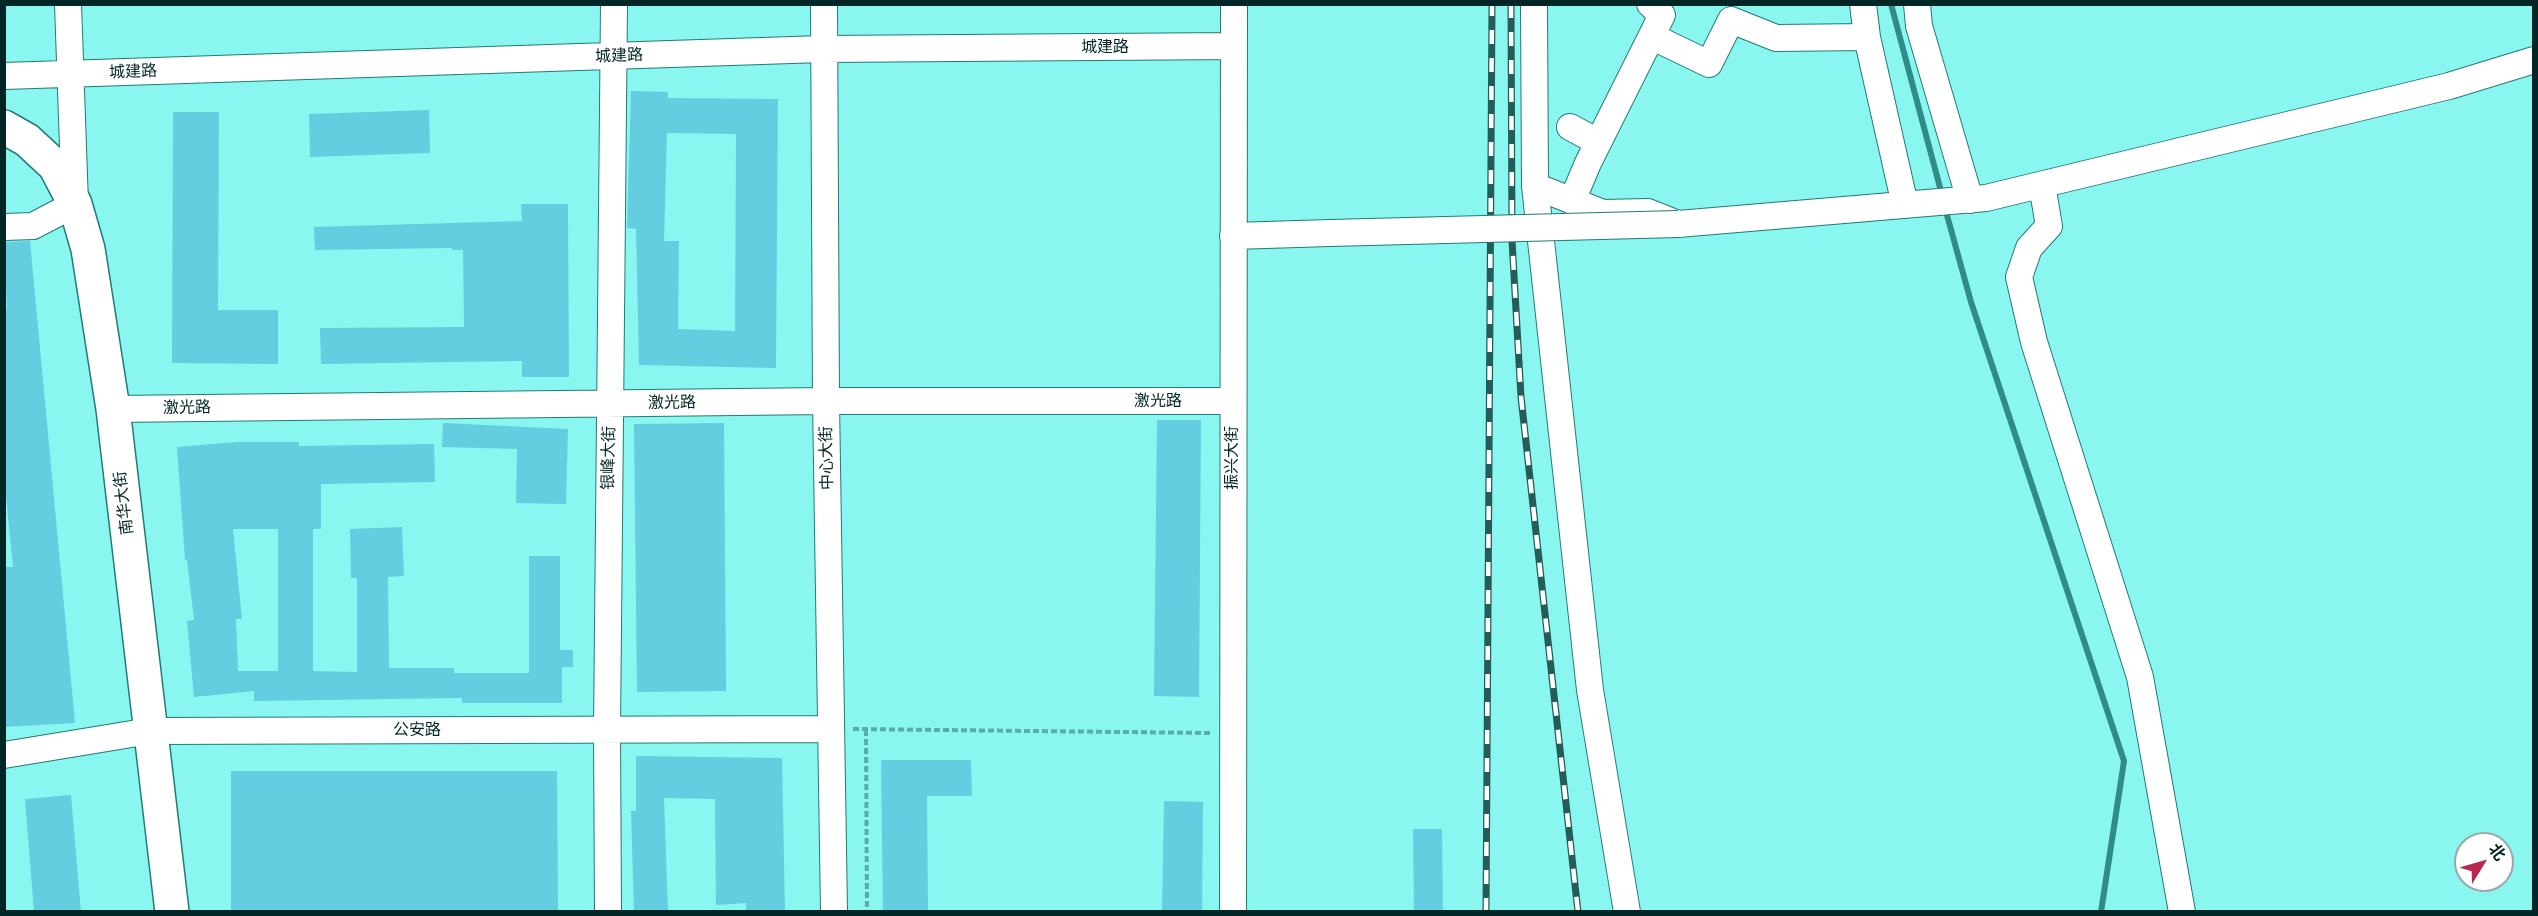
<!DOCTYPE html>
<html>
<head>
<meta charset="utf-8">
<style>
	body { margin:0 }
	#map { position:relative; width:2538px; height:916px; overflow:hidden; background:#8af6f0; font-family:Rubik,"Noto Sans SC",sans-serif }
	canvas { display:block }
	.frame { position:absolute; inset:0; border:6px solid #022625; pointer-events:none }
	.north { position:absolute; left:2454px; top:832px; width:60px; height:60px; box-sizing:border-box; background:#fff; border:2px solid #9aa8a8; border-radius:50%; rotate:53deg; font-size:16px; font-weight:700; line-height:24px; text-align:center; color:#022625 }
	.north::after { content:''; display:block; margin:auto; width:21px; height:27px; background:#b8274f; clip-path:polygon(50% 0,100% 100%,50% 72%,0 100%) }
</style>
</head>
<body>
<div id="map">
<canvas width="2538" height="916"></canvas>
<div class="frame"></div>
<div class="north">北</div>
</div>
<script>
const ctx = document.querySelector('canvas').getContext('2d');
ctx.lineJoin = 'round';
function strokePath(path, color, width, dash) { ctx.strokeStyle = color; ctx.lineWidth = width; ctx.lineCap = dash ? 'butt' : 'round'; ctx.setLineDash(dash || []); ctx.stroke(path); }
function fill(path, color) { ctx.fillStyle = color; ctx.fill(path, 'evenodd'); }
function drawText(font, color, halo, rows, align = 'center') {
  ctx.font = font + ' Rubik,"Noto Sans SC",sans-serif'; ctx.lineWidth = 4.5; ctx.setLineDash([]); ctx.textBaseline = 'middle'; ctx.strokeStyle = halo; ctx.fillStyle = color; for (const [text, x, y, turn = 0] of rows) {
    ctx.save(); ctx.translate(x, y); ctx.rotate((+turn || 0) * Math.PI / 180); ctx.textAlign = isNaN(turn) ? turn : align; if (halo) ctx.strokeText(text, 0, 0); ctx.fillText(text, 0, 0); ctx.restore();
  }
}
const stream = new Path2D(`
	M1891,4l51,191
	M1945,208l26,94 153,459 -23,151`);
const building = new Path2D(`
	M631,91l37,1v6l110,1 -2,269 -137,-3 -3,-136 -9,-1zM667,133l69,1 -1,197 -57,-2 1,-88h-15z
	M429,110l1,43 -120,4 -1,-43z
	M173,112h46l-1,198h60v54l-106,-1z
	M521,204h47l1,173h-47v-16l-201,3 -1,-36 144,-1 -1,-77h-11v-2l-137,2 -1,-23 208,-6z
	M30,241l45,482 -71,4v-160h9l-9,-91v-167l3,-1 -3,-66z
	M1157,420h44l-2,277 -45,-1z
	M443,423l125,6 -2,75 -50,-1 1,-54 -75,-2z
	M724,423l2,268 -89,1 -3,-268z
	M238,442h61v4l135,-2 1,38 -114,2v45h-8v142l44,1v-94h-6l-1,-49 52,-2 2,49 -16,1 1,91h65v5h75v-117h31v94h13v17h-11v36h-100v-5l-208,3v-10l-60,6 -7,-76 7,-1 -7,-60h-2l-8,-113zM233,529h45v142h-40l-2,-52h6z
	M636,756l146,2 3,154h-39v-9l-30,2 -1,-106 -51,-1 4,114h-34l-3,-101h5z
	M881,760h90l1,36h-45l1,116h-45z
	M231,771h326l1,141h-327z
	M71,795l10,117h-47l-9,-113z
	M1164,801l39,1 -1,110h-40z
	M1413,829h29l1,83h-29z`);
const path = new Path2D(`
	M853,729l358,4
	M866,730l1,182`);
const minor = new Path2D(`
	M824,4l2,397 8,511
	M1534,4l1,182 68,27 45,-1 30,12 308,-26 463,-112 85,-26
	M1863,4l4,33
	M1917,4l2,22 51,174
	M1653,37l56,27 22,-44 45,18 91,-1 38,168
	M4,76l818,-27 412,-3
	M1570,127l28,15
	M2042,185l7,41 -20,22 -10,29 15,65 106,335 42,235
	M1535,186l55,504 37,222
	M1572,201l16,-38 74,-148 -12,-11
	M4,227l29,-1 42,-22 -7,-200
	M1233,236l97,-3
	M113,409l713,-8h406
	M4,755l146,-24 681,-2
	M608,912l-1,-182 7,-726
	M1233,912l1,-908`);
const major = new Path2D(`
	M4,127l23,13 28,26 20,38 13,45 25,160 59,503`);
const rail = new Path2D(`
	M1511,4l1,236 9,157 57,515
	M1486,912l6,-908`);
const minorBridge = new Path2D(`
	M1330,233l348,-9`);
const streetNames = [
	["城建路",1105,47],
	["城建路",619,56,-2],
	["城建路",133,72,-2],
	["激光路",1158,401],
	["激光路",672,403,-1],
	["激光路",187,408,-1],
	["银峰大街",609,458,-89],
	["中心大街",827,458,-91],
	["振兴大街",1232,458,-90],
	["南华大街",124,503,-97],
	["公安路",417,730]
];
strokePath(stream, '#318b87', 6);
fill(building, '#64cde0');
strokePath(minor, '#227a76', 28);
strokePath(major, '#227a76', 36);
strokePath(path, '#5aaca8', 4, [6, 3]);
strokePath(minor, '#fff', 26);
strokePath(major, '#fff', 33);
strokePath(rail, '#255c5a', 7);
strokePath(rail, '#fff', 4.5, [14]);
strokePath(minorBridge, '#227a76', 28, []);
strokePath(minorBridge, '#fff', 26);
drawText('16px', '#022625', '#fff', streetNames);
</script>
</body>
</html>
